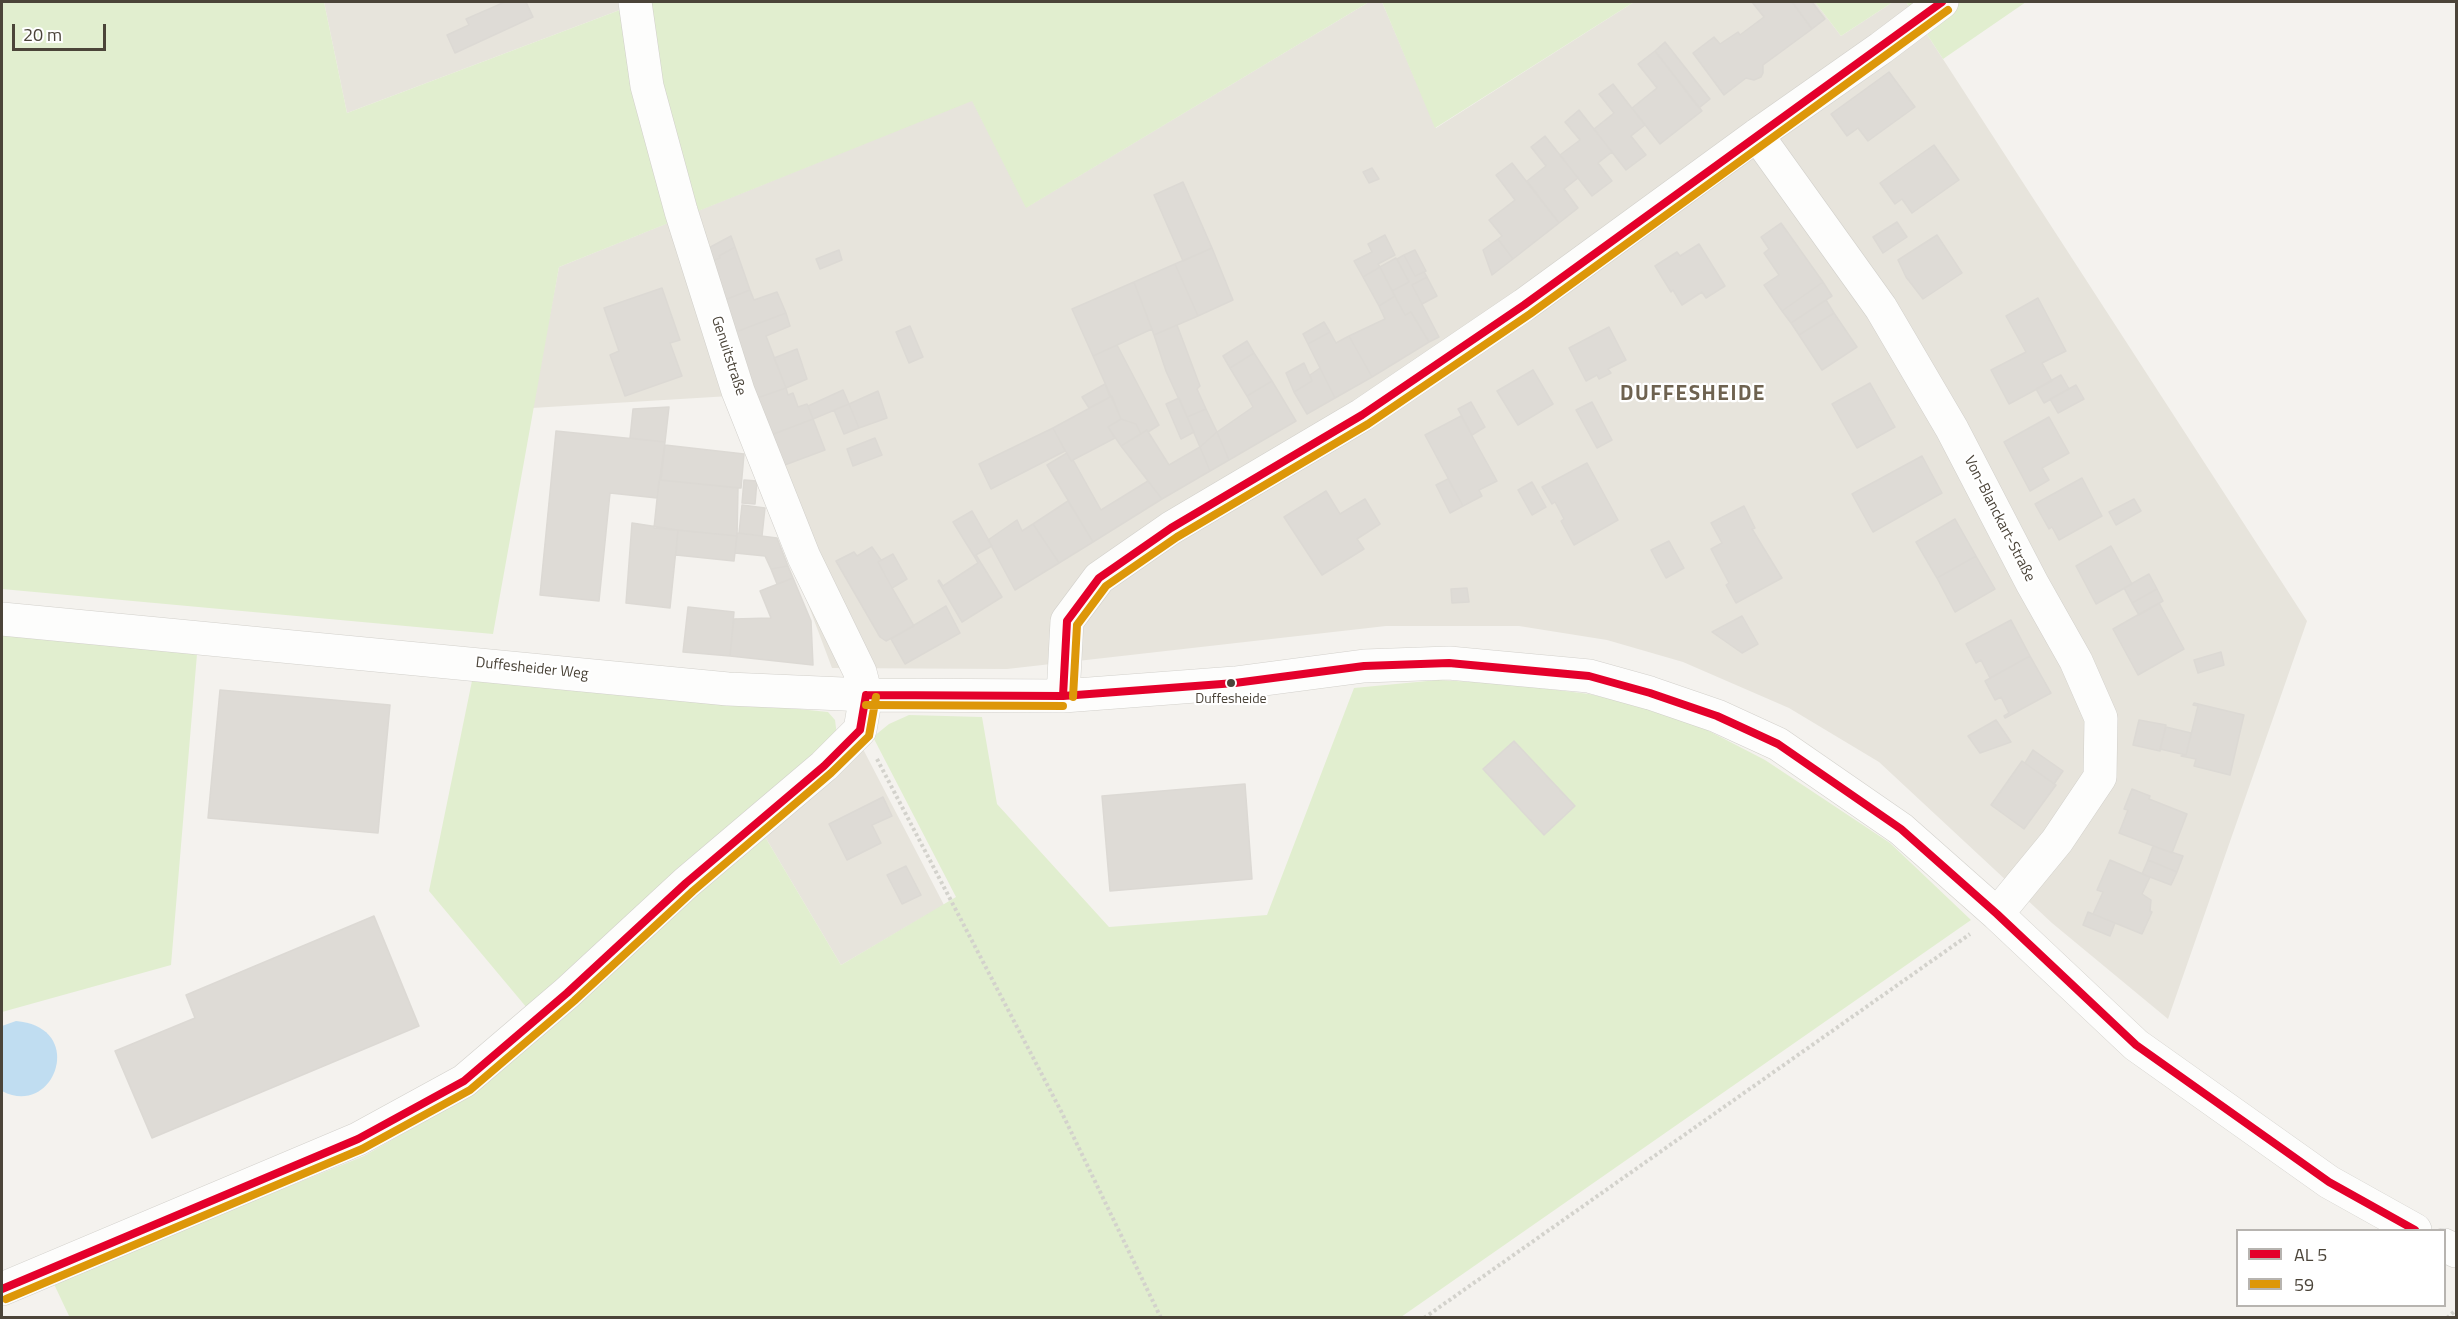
<!DOCTYPE html>
<html>
<head>
<meta charset="utf-8">
<style>
	body { margin:0 }
	#map { position:relative; width:2458px; height:1319px; overflow:hidden; background:#f4f2ee; font-family:"Titillium Web",sans-serif }
	canvas { display:block }
	.frame { position:absolute; inset:0; border:3px solid #4b4439; pointer-events:none }
	.legend { position:absolute; left:2236px; top:1229px; width:210px; height:78px; box-sizing:border-box; background:#fff; border:2px solid #b7b4b0; margin:0; padding:8px 10px; list-style:none; font-size:18px; color:#4b4439 }
	.legend li { display:flex; align-items:center; gap:12px; height:30px }
	.legend b { width:30px; border:2px solid #b7b4b0 }
	.scale { position:absolute; left:12px; top:24px; width:94px; height:27px; box-sizing:border-box; border:3px solid #4b4439; border-top:0; padding-left:8px; font-size:18px; line-height:21px; white-space:nowrap; color:#4b4439; -webkit-text-stroke:4px #fff; paint-order:stroke }
</style>
</head>
<body>
<div id="map">
<canvas width="2458" height="1319"></canvas>
<div class="frame"></div>
<ul class="legend">
<li><b style="height:8px;background:#e4002b"></b>AL 5</li>
<li><b style="height:8px;background:#dd9709"></b>59</li>
</ul>
<div class="scale">20 m</div>
</div>
<script>
const ctx = document.querySelector('canvas').getContext('2d');
ctx.lineJoin = 'round';
function fill(path, color) { ctx.fillStyle = color; ctx.fill(path, 'evenodd'); }
function strokePath(path, color, width, dash) { ctx.strokeStyle = color; ctx.lineWidth = width; ctx.lineCap = dash ? 'butt' : 'round'; ctx.setLineDash(dash || []); ctx.stroke(path); }
function drawText(font, color, halo, rows, align = 'center') {
  ctx.font = font + ' "Titillium Web",sans-serif'; ctx.lineWidth = 4.5; ctx.setLineDash([]); ctx.textBaseline = 'middle'; ctx.strokeStyle = halo; ctx.fillStyle = color; for (const [text, x, y, turn = 0] of rows) {
    ctx.save(); ctx.translate(x, y); ctx.rotate((+turn || 0) * Math.PI / 180); ctx.textAlign = isNaN(turn) ? turn : align; if (halo) ctx.strokeText(text, 0, 0); ctx.fillText(text, 0, 0); ctx.restore();
  }
}
const residential = new Path2D(`
	M324,2h317l-294,111z
	M1369,2h13l54,126 198,-126h181l26,34 52,-34h13l401,619 -139,398 -116,-96 -173,-161 -90,-54 -106,-46 -76,-22 -88,-14h-133l-379,43 -175,-1 -102,-272 -198,12 27,-141 413,-167 55,107z
	M863,749l81,156 -103,60 -77,-130z`);
const green = new Path2D(`
	M2,2h322l23,111 294,-111h728l-343,206 -54,-107 -413,166 -66,367 -491,-45z
	M1382,2h252l-199,126z
	M1815,2h78l-52,34z
	M1906,2h120l-83,57z
	M2,634l195,20 -26,311 -169,47z
	M473,676l355,36 7,8 2,15 -310,273 -98,-117z
	M1438,680l70,4 81,10 58,13 60,23 58,30 125,83 81,77 -570,397 -1331,1 -17,-36 311,-126 108,-62 292,-259 77,130 115,-68 -83,-160 16,-13 20,-9 73,2 15,87 112,123 158,-12 87,-227z`);
const water = new Path2D(`
	M16,1021c72,6 38,98 -14,70v-65z`);
const building = new Path2D(`
	M505,2h21l7,15 -78,36 -8,-18 22,-10 -3,-6z
	M1752,2h40l20,27 -49,36v8l-2,4 -7,3 -8,-2 -22,17 -31,-42 21,-16 6,7 18,-12 2,3 24,-18z
	M1792,2h20l13,17 -13,10z
	M1665,42l45,57 -11,9 -44,-57z
	M1655,51l47,60 -42,33 -28,-36 25,-20 -19,-24z
	M1889,72l26,35 -47,34 -10,-13 -11,8 -16,-22z
	M1613,84l32,41 -14,11 15,19 -20,15 -32,-41 20,-16 -15,-19z
	M1579,110l33,42 -14,11 14,18 -20,15 -32,-41 20,-15 -15,-18z
	M1545,136l33,42 -14,11 14,19 -19,15 -32,-42 19,-15 -15,-19z
	M1934,145l25,35 -47,33 -10,-14 -7,5 -15,-21z
	M1512,163l47,60 -46,36 -15,-20 4,-3 -13,-16 26,-20 -19,-25z
	M1372,168l7,11 -10,4 -6,-11z
	M1183,182l29,66 -29,13 -29,-66z
	M1897,222l10,15 -24,16 -10,-16z
	M1781,223l42,59 -41,29 -18,-26 15,-10 -15,-22 5,-4 -8,-12z
	M1385,235l10,20 -17,9 2,3 -17,10 -9,-16 18,-9 -4,-8z
	M1937,235l25,38 -39,26 -17,-22 -8,-17z
	M731,236l4,11 -16,9 1,2 -12,4 -5,-11z
	M1498,239l15,20 -21,16 -9,-25z
	M1699,244l26,42 -19,12 -4,-6 -20,13 -9,-15 -2,2 -16,-26 22,-14 3,4z
	M735,247l15,43 -28,11 -14,-39 12,-4 -1,-2z
	M1212,248l21,52 -35,16 -23,-52z
	M839,250l3,10 -22,9 -4,-10z
	M1415,250l11,21 -11,5 -11,-21z
	M1404,255l11,21 9,-4 3,5 -15,8 27,52 -10,5 -18,-30 -6,3 -13,-24 17,-9 -12,-23z
	M1396,258l13,24 -17,9 -12,-24z
	M1175,264l23,52 -44,19 -20,-53z
	M1380,267l15,29 -16,10 -16,-29z
	M1427,277l10,19 -15,8 -10,-19z
	M1134,282l18,47 -59,27 -21,-47z
	M1823,282l9,14 -41,27 -9,-12z
	M662,288l18,52 -10,3 12,33 -57,20 -15,-41 9,-4 -15,-43z
	M750,290l4,10 23,-8 9,21 -53,20 -11,-32z
	M1395,296l10,19 6,-3 18,30 -57,35 -23,-41 36,-17 -6,-13z
	M2038,298l28,53 -24,12 10,18 -43,23 -18,-34 35,-18 -20,-36z
	M1826,300l8,13 -35,22 -8,-12z
	M786,313l4,13 -24,10 20,52 -29,10 -24,-65z
	M1834,313l23,34 -35,23 -23,-35z
	M1324,322l6,10 -22,12 -5,-10z
	M1177,325l23,61 -3,3 9,20 -19,8 -21,-46 -12,-36z
	M910,326l13,31 -14,6 -13,-31z
	M1609,327l17,33 -18,9 3,4 -12,6 -2,-4 -11,6 -17,-33z
	M1330,332l6,11 13,-7 23,41 -37,21 -27,-54z
	M1247,341l7,12 -24,15 -7,-12z
	M1117,345l42,80 -11,7 -1,-2 -6,4 -5,-10 -15,-5 -28,-63z
	M797,349l10,30 -21,9 -12,-30z
	M1254,353l18,28 -25,15 -17,-28z
	M1304,363l8,18 -18,11 -8,-19z
	M1320,368l15,30 -28,16 -13,-22 18,-11 -2,-6z
	M1533,370l20,34 -35,21 -21,-34z
	M2061,375l8,14 -25,14 -8,-14z
	M1272,381l24,40 -67,39 -12,-28 36,-25 -6,-11z
	M1870,383l25,44 -38,21 -25,-44z
	M1105,384l5,13 -21,11 -7,-11z
	M2076,385l8,14 -26,14 -8,-14z
	M786,388l2,7 5,-2 5,14 9,-3 6,15 -42,16 -14,-37z
	M843,390l6,14 -36,15 -5,-13z
	M878,391l9,27 -28,10 -10,-24z
	M1112,396l9,23 -13,8 7,11 -44,23 -18,-33z
	M1179,398l15,34 -13,7 -15,-35z
	M1471,402l14,25 -13,8 -14,-26z
	M1592,402l20,38 -15,8 -21,-38z
	M849,404l10,24 -15,6 -10,-24z
	M669,407l-4,35 -35,-4 3,-29z
	M1206,409l11,23 -17,15 -13,-30z
	M1461,416l36,65 -18,9 3,6 -19,10 -38,-71z
	M2049,417l20,36 -27,15 7,12 -19,11 -26,-49z
	M813,419l12,31 -43,16 -11,-31z
	M1121,419l15,5 5,10 -20,12 -13,-19z
	M1053,428l12,23 -74,38 -12,-25z
	M1147,430l22,35 31,-18 10,24 -48,28 -41,-53z
	M556,431l109,11 -8,56 -47,-5 -11,108 -59,-6z
	M1217,432l12,28 -19,11 -10,-24z
	M875,438l7,17 -29,11 -6,-17z
	M665,445l79,9 -3,34 -80,-8z
	M1067,453l4,8 2,-1 28,50 47,-29 14,18 -69,43 -46,-77z
	M1922,456l20,37 -69,39 -21,-38z
	M1587,463l31,57 -44,25 -13,-24 3,-2 -9,-17 -3,2 -10,-17z
	M2082,478l20,38 -43,24 -7,-13 -3,2 -14,-25z
	M1448,479l15,27 -13,7 -14,-28z
	M659,480l79,8 -1,48 -83,-8z
	M744,480l13,1 -2,23 -13,-1z
	M1532,482l14,25 -14,8 -14,-25z
	M1326,491l14,23 25,-15 15,25 -23,15 7,10 -42,26 -38,-58z
	M2134,499l7,12 -25,14 -7,-13z
	M1068,501l25,41 -34,21 -26,-39z
	M742,505l23,3 -3,28 -23,-3z
	M1744,506l11,22 -3,1 30,49 -46,25 -10,-18 3,-2 -18,-34 11,-6 -11,-20z
	M972,511l20,35 -18,10 -21,-34z
	M1955,519l21,37 -39,22 -21,-36z
	M1017,520l5,11 11,-7 26,39 -44,27 -27,-50z
	M632,523l46,7 -8,78 -44,-5z
	M678,530l59,6 -3,25 -58,-6z
	M737,533l40,5 11,28 -17,3 -6,-13 -30,-3z
	M1669,541l15,27 -18,10 -15,-28z
	M2111,546l21,38 -36,20 -20,-38z
	M872,547l9,13 -3,2 14,26 22,38 -28,15 -6,-4 -44,-76 18,-9 3,4z
	M893,554l14,25 -15,9 -14,-26z
	M976,555l26,42 -40,25 -24,-41 1,-1 4,6 35,-23 -4,-7z
	M1976,556l19,33 -40,23 -18,-34z
	M788,566l5,12 -16,6 -6,-15z
	M2149,574l8,15 -25,14 -8,-15z
	M793,578l18,43 2,44 -83,-9 4,-37 37,-1 -11,-27z
	M1467,588l2,14 -17,1 -1,-14z
	M2157,589l6,12 -24,14 -7,-12z
	M2159,603l25,46 -46,26 -25,-46z
	M946,606l14,27 -55,31 -14,-25z
	M688,607l46,5 -4,44 -47,-4z
	M1742,616l16,28 -16,9 -30,-21z
	M2011,620l19,36 -40,22 -9,-18 -5,3 -10,-19z
	M2221,652l3,13 -26,8 -4,-13z
	M2030,656l21,37 -46,25 -1,-2 5,-3 -8,-16 -6,3 -10,-19z
	M220,690l170,15 -12,128 -170,-15z
	M2194,703l50,12 -14,60 -36,-9 2,-7 -15,-3 5,-1 12,-49 -5,-1z
	M1996,720l15,22 -31,11 -12,-17z
	M2139,720l27,5 -6,26 -27,-6z
	M2166,727l25,6 -5,22 -26,-6z
	M1514,741l61,65 -31,29 -61,-66z
	M2033,750l30,21 -9,13 -29,-21z
	M2022,761l34,24 -32,44 -33,-24z
	M1245,784l7,95 -142,12 -8,-95z
	M2132,789l18,7 -1,3 38,15 -15,39 -53,-20 9,-23 -4,-1z
	M883,797l9,19 -20,9 9,18 -34,17 -18,-36z
	M2153,846l30,10 -6,16 -29,-12z
	M2110,860l40,17 -8,17 9,6 -1,11 2,1 -10,22 -49,-20 10,-22 -6,-2z
	M2148,860l29,12 -6,13 -29,-11z
	M906,866l15,29 -19,9 -15,-29z
	M2088,912l27,11 -5,13 -27,-11z
	M374,916l45,110 -267,112 -37,-87 80,-33 -9,-23z`);
const path = new Path2D(`
	M877,759l185,354 99,205
	M1424,1318l546,-384
	M2447,1318l9,-8`);
const minor = new Path2D(`
	M1757,135l124,173 71,121 80,154 44,78 25,57 -1,59 -43,64 -60,73
	M2,619l726,70 138,6 197,1 172,-13 129,-17 85,-3 140,13 61,17 67,23 61,28 123,85 96,85 139,131 193,137 86,48
	M1063,696l4,-75 32,-43 72,-50 191,-113 162,-110 233,-170 124,-87 61,-46
	M2444,1245l12,6
	M2,1289l356,-150 106,-58 103,-88 119,-110 138,-117 36,-36 6,-35 -6,-23 -56,-115 -66,-166 -57,-180 -34,-125 -12,-84`);
const bus1 = new Path2D(`
	M866,695l197,1 172,-13 129,-17 85,-3 140,13 61,17 67,23 61,28 123,85 96,85 139,131 193,137 86,48
	M1063,696l4,-75 32,-43 72,-50 191,-113 162,-110 418,-303
	M2,1289l356,-150 106,-58 103,-88 119,-110 138,-117 36,-36 6,-35`);
const bus2 = new Path2D(`
	M1073,697l4,-72 29,-39 71,-49 191,-113 162,-110 418,-304
	M866,705l197,1
	M6,1299l356,-150 108,-59 104,-89 119,-110 138,-118 38,-37 7,-39`);
const markers = [
	[1231,683,5,"#4b4439"]
];
const busNames = [
	["Duffesheide",1231,700]
];
const streetNames = [
	["Genuitstraße",728,356,72],
	["Von-Blanckart-Straße",1999,519,63],
	["Duffesheider Weg",532,669,6]
];
const districtNames = [
	["DUFFESHEIDE",1693,395]
];
fill(residential, '#e7e4dc');
fill(green, '#e1eecf');
fill(water, '#c0ddf1');
fill(building, '#dedbd6');
strokePath(building, '#dcd9d4', 1.5);
strokePath(minor, '#d2d0cb', 34);
strokePath(path, '#d3d2cc', 4, [3, 3]);
strokePath(minor, '#fdfdfc', 33);
strokePath(bus1, '#e4002b', 8);
strokePath(bus2, '#dd9709', 8);
for (const [x, y, r, color] of markers) { const dot = new Path2D(); dot.arc(x, y, r, 0, 2 * Math.PI); ctx.fillStyle = color; ctx.fill(dot); strokePath(dot, '#fff', 2); }
drawText('14px', '#4b4439', '#fff', busNames);
drawText('15px', '#4b4439', '#fff', streetNames);
ctx.letterSpacing = '1.5px';
drawText('bold 21px', '#6e6250', '#fff', districtNames);
ctx.letterSpacing = '0px';
</script>
</body>
</html>
